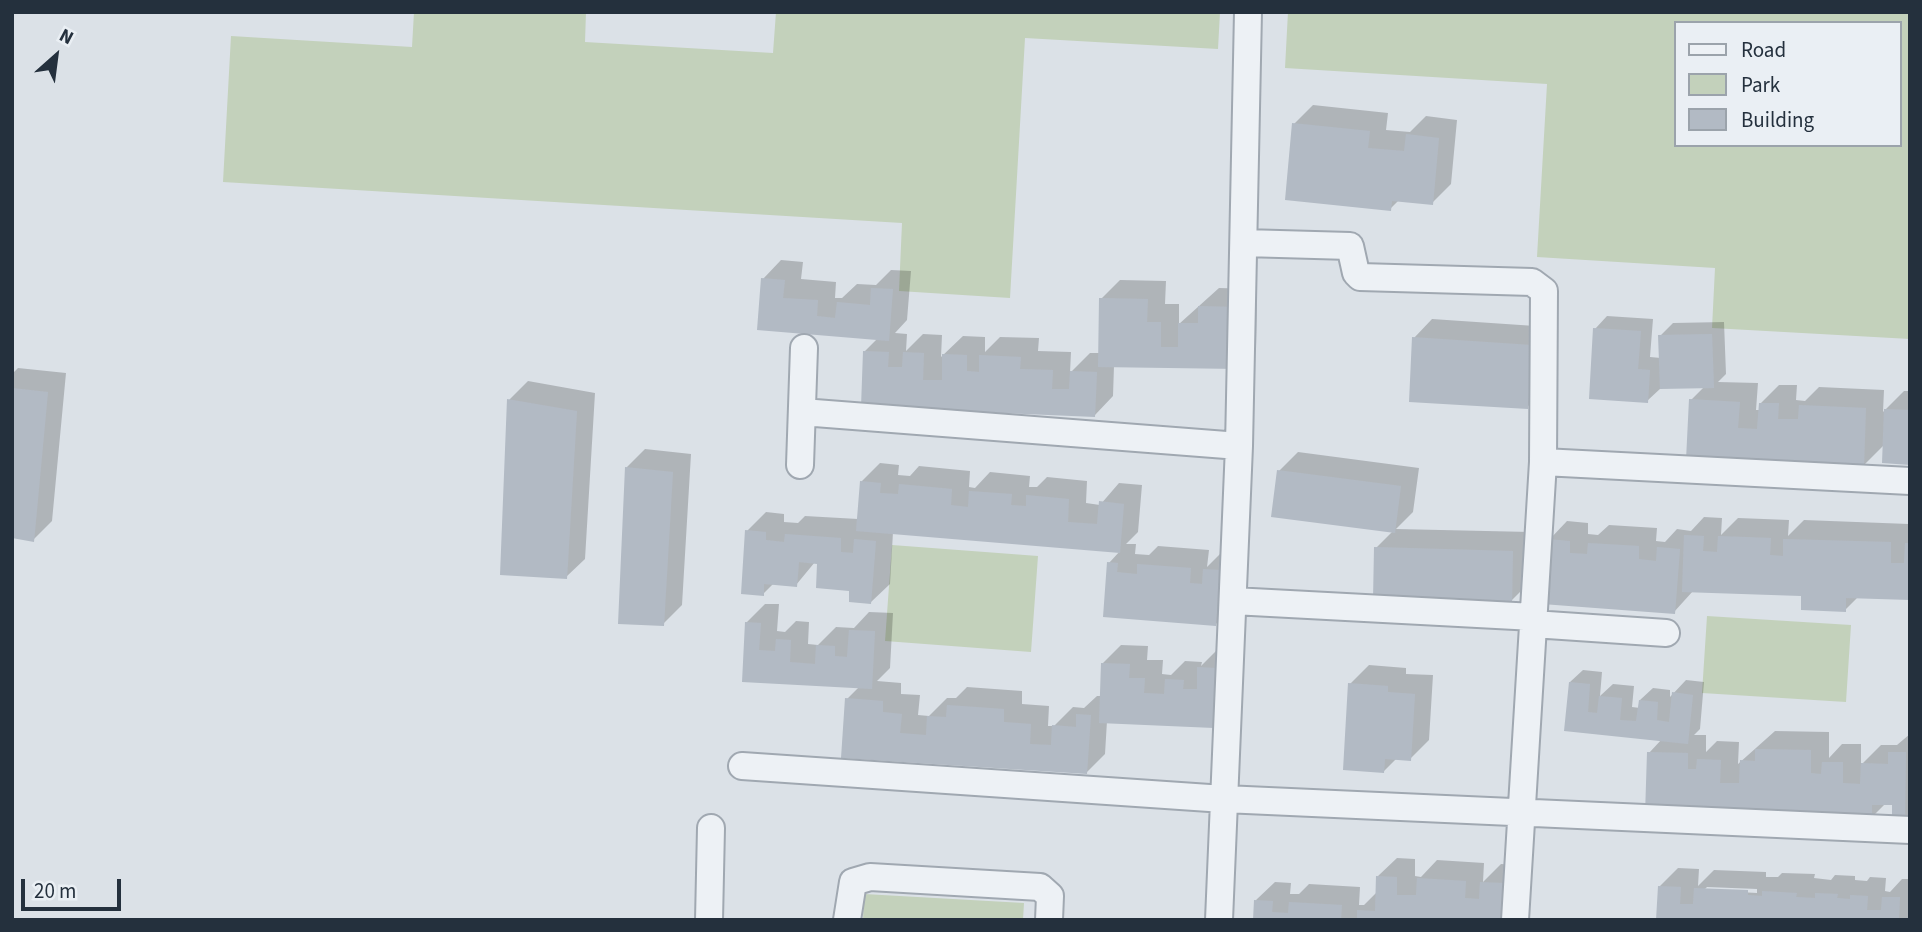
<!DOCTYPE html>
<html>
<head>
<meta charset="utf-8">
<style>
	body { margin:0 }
	#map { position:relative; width:1922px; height:932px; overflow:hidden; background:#dbe1e7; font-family:"Source Sans 3",sans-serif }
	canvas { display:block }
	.frame { position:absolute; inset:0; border:14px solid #24303d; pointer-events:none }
	.legend { position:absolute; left:1674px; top:21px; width:228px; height:126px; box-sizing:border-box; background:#eaeff4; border:2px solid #9ba3ab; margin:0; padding:9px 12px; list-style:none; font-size:21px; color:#24303d }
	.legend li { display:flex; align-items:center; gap:14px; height:35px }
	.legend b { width:35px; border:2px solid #9ba3ab }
	.north { position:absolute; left:21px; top:21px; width:70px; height:70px; -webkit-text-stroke:5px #eaeff4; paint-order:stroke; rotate:28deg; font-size:19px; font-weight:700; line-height:28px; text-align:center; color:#24303d }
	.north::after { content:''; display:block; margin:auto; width:24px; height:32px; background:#24303d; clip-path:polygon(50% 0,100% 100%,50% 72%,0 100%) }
	.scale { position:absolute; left:21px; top:879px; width:100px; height:32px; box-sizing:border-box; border:4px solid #24303d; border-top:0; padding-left:9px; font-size:21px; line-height:24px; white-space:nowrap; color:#24303d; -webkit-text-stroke:5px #eaeff4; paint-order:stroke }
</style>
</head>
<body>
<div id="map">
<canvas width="1922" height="932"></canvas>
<div class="frame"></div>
<ul class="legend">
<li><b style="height:9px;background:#edf1f5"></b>Road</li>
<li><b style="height:19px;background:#c3d1bb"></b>Park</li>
<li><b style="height:19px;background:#b2bac4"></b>Building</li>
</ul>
<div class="north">N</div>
<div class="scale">20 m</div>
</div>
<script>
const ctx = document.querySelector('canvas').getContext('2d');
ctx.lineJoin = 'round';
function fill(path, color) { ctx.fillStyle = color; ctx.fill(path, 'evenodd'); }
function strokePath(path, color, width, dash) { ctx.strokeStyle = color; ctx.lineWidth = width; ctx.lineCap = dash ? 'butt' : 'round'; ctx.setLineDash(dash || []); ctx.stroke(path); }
const green = new Path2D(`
	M414,12h172l-1,30 188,11 3,-41h444l-2,37 -193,-11 -15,260 -111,-7 3,-68 -679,-41 8,-146 181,11z
	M1288,12h622v327l-198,-11 3,-60 -178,-11 10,-173 -262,-16zM1675,23h224v122h-224z
	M892,545l146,11 -7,96 -146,-11z
	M1707,616l144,9 -5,77 -144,-9z
	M864,894l160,9 -1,17h-160z`);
const shadow = new Path2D(`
	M1313,105l75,8 -2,17 24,2 16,-16 31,4 -6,64 -19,19 -33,-3 -9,9 -96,-85z
	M781,260l22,2 -2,17 35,3 -1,16h7l15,-14 19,1 15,-15 20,1 -4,49 -12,13 12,1 -1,17 17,-17 19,1 -1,22 22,-21 22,1v15l15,-15 39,1 -1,13 33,1 -1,21 20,-20h10l1,-54 19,-19 46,1 -1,23h14v20l40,-36 38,1 -1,60 -19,19 -123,-2 -1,30 -18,19 -232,-9 2,-55 13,-13 -120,-10 5,-49z
	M1607,316l46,3 -3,38 11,1 -1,-22 13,-13 51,-1 2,52 -8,8 40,1 -2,27h4v-6l19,-19h18l-1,15 9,1 14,-14 65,3 -1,22 21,-21h6v72l-26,-18 -21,21 -175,-8 3,-58 13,-13 -43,1 -14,13 -52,-72z
	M1432,319l118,8 -4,62 -19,18 -113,-69z
	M18,368l48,5 -14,148 -19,19 -21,-4v-162z
	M528,381l67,12 -10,166 -19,18 -57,-177z
	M645,449l46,5 -9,151 -19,19 -37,-156z
	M1298,452l121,16 -6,44 -17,17 135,3 -1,50 -19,19 -135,-53 17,-17 -114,-60z
	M880,463l19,2 -1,10 12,1 9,-10 51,5 -1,16 6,1 15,-16 40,4 -1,11h8l10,-10 40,4 -1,22 14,2 19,-22 23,2 -4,47 -12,12h10l-1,10 14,1 9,-9 51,4 -2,17 16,-16 11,54 -18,19 -111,-8 4,-53 11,-12 -227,-19 -3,52 -19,18 -56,-40 -19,23 -22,-2 -11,11 -16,-63 19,-19 18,2v8l14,1 7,-7 53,3 3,-37z
	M1704,517l18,1 -1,17 17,-17 51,2 -1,16 16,-16 105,4 1,74 -52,-1 -13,13 -42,-15 -110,-4 -19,21 -130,-10 5,-62 18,-19 21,2v11l10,1 11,-10 48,3 -1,13 9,1 12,-13 14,2z
	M765,604h14l-2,27 8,1 11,-11 13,1 -1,22 10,1 18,-18 18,1 15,-16 24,1 -3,55 -13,13 24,2v11l19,1 -2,20 11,1 18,-18h9l11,-11 55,4v13l27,2 -1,20h6l19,-19 11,1 13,-12h4l2,-33 18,-18 27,1 -1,14h16l-1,14 9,1 14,-14 17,1 -1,4 17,-17 14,58 -19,19 -106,-5 -2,33 -18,18 -244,-16 4,-57 13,-13 -116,-6 2,-57z
	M1369,665l37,3v6l27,1 -4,65 -19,19 -13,-1 -14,14 -33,-88z
	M1583,670l19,2 -2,24 13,-12 21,2 -2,21 8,1v-8l13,-12 17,2v7l16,-17 18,2 -4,47 -6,6h12v17l11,-11 22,1 -1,22 37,-33 54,1v26l13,-14h19v21l20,-20h16l13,-11v79l-6,6 -10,-16h-8l-15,15 -224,-5 2,-60 13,-14 -96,-9 4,-48z
	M1397,858l18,1v17l6,1 16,-17 47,3 -1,19 18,-18 20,1 -7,55h-259l1,-20 19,-18 16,1 -1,11h9l10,-10 51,3 -1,18h5l13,-13 1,-16z
	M1678,868l21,1 -1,17 16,-16 52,2v5h12l4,-4 33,1 -1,4 17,2 4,-5 20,1v4l12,1 3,-4 16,1 -1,13 5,1 12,-13h8v41h-252l1,-33zM1707,887l50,2v4l-53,-3z`);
const building = new Path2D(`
	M1292,123l78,8 -2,17 36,3 2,-17 33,4 -6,67 -41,-4 -1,10 -106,-11z
	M761,278l24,2 -2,18 35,2 -1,16 18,2 2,-16 33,3 1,-17 22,1 -4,52 -132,-11z
	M1099,298l49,1 -1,23h14v25h17v-24h20v-17l41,1 -1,62 -140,-2z
	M1593,328l48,3 -3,38 12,1 -2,33 -59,-4z
	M1712,334l2,54 -54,1 -2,-54z
	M1412,337l120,8 -4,64 -119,-7z
	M863,351l26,1 -1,15h14l1,-15 21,1 -1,27h19v-26l25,1v16l12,1v-17l42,2 -1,12 33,1 -1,19h17l1,-18 27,1 -2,45 -234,-10z
	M12,388l36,4 -14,150 -22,-4z
	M507,399l70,12 -10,168 -67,-4z
	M1689,399l51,3 -2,26 19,1 2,-26h20l-1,16h20l1,-14 67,3 -2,60 -178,-8z
	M1884,409l26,1v55l-28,-2z
	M625,467l48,5 -9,154 -46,-2z
	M1277,470l124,16 -6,47 -124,-16z
	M860,481l21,2 -1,10 18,1 1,-10 53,5 -1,16 17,2 1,-16 43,3 -1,11 15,1v-11l43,4 -1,23 29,2 2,-23 25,3 -4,49 -264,-22z
	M745,530l21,2v8l18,2 1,-8 56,4v14l12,1 1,-14 22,2 -5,63 -22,-2v-11l-33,-3 1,-24 -18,-2 -2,25 -33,-3v12l-23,-2z
	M1684,535l20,1 -1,15 14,1 1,-16 53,2 -1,17 13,1v-17l108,3v21h13l1,-20h5v57l-64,-2v14l-45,-2v-14l-119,-4z
	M1547,539l23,2v12l17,1 1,-11 51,3v13l17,2 1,-14 23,2 -5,65 -133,-10z
	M1374,547l139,4 -1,52 -139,-3z
	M1107,562l11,1 -1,9 20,2v-10l54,4 -1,15 12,1 1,-15 17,1 -4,56 -113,-9z
	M745,622l16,1 -2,27 16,1 1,-12 15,1 -1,22 25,2 1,-19 19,1v10l12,1 2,-27 26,1 -3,58 -130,-7z
	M1101,663l29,1 -1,14h16l-1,15 20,1 1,-15 19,1 -1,9h14v-22l19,1 -2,60 -115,-5z
	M1569,682l21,2 -2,28 9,1 2,-17 23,2 -2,22 16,1 3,-21 19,2 -1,18 12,2 3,-30 21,3 -5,49 -124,-13z
	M1348,683l40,3v6l27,2 -4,67 -26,-2 -1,14 -41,-3z
	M845,698l38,3v11l19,2 -2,19 26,2 1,-19 19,1 1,-12 57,4v13l27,2 -1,20 21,1 1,-20 24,2v-13l15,1 -4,59 -246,-16z
	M1755,749l56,1v23l10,1 1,-12h21v21l17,1 1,-21 27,1v-12h18l-1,69 -13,-1v-15h-20v15l-227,-5 2,-63 41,1v16h8l1,-10 24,1 -1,23h19l1,-23 15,1z
	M1376,876l21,1v18h19l1,-17 49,3 -1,17 14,1 1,-17 23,1 -2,37h-144v-10l18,1z
	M1658,886l23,1 -1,17h13l1,-16 54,2v5l14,1v-5l35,2 -1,4 19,1v-5l23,1 -1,4 13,1v-4l18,1 -1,14h14l1,-13h18l-1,23h-243z
	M1254,900l19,1 -1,11 16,1 1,-11 53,3 -1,15h-88z`);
const minor = new Path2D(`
	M1244,243l106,3 6,27 4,4 172,5 12,9 -1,171 -28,458
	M802,412l437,34
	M1543,462l367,19
	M800,465l4,-117
	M1233,601l301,16
	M1533,624l133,9
	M742,766l482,33 686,31
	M709,920l2,-92
	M847,920l6,-38 17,-5 170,10 10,9 -1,24
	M1219,920l20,-474 9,-434`);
fill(green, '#c3d1bb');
fill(shadow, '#0003');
fill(building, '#b2bac4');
strokePath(minor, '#a0a8b1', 30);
strokePath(minor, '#edf1f5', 26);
</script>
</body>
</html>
